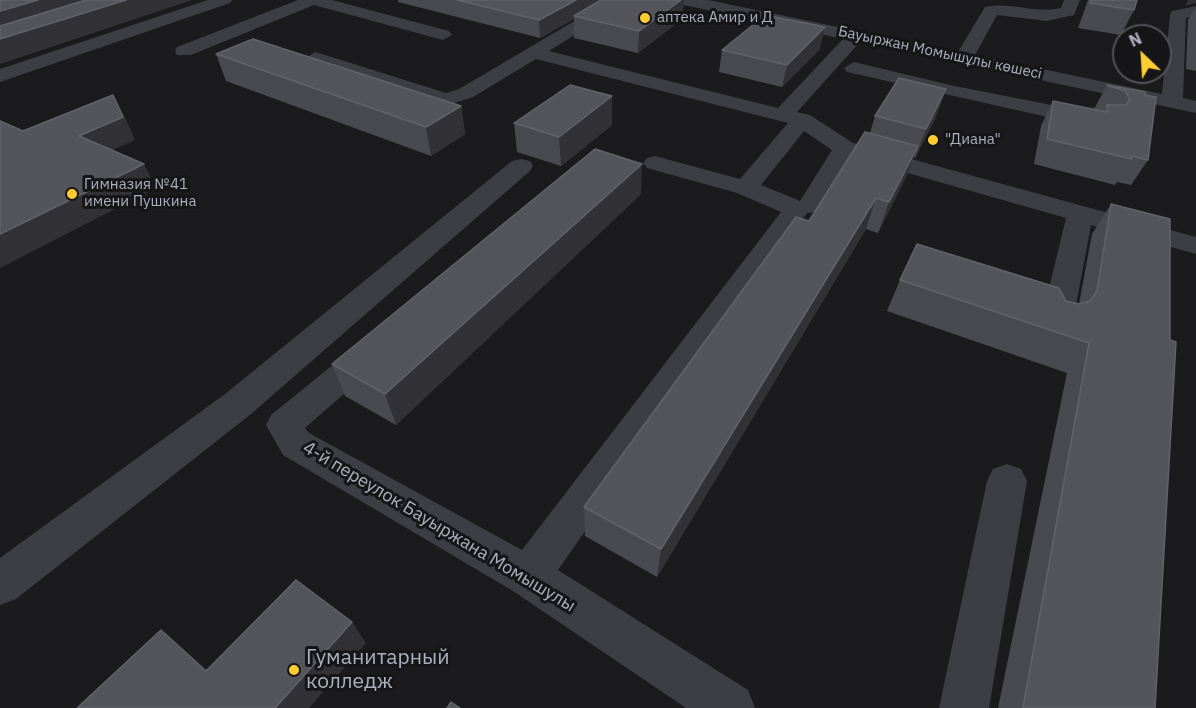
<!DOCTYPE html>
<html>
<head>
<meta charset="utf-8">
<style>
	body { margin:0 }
	#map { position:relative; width:1196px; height:708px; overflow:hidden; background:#1b1a1d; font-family:"IBM Plex Sans",sans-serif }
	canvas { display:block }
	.north { position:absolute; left:1112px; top:24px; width:60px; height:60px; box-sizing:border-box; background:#161518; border:2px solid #52535a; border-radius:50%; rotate:335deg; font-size:16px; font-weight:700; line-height:24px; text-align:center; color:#acb0bd }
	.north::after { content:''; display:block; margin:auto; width:21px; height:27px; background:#ffcd30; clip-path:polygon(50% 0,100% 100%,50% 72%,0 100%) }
</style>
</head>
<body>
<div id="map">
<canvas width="1196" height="708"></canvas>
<div class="north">N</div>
</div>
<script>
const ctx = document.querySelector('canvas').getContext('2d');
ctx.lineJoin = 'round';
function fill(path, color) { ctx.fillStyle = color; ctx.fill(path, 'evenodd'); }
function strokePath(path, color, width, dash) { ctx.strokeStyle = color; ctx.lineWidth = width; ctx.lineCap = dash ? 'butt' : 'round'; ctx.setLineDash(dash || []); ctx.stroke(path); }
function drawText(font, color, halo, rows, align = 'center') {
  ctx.font = font + ' "IBM Plex Sans",sans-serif'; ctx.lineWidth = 6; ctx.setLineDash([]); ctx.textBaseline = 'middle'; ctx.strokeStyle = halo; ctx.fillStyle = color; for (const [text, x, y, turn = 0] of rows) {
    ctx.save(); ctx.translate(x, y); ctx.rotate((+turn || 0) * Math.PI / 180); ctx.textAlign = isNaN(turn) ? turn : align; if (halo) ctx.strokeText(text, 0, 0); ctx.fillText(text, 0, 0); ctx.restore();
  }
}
const minor = new Path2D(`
	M208,0h24l-2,3 -230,79v-13z
	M298,0h34l117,31 3,4 -9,5 -129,-35 -123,50h-14l-2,-4 2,-4z
	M610,0h20l-81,51 229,57 65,-69 -159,-34 -8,-5h32l250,52 27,-45c26,-6 50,7 76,1l3,-8h16l-6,15 -27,6 -50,-6 -22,40 187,39 8,-79 2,-4 24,-5v10l-10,2 -3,80 13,3v12l-336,-71 -63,70 13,3 43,28 343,94v17l-105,-29 -18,96 -5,8 -11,3 -11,-3 -5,-8 25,-103 -215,-61 -32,55 -12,1 -249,357 190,120 7,18h-69l-173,-117 -230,-136 -17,-30 5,-10 90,-73 12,-4 12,4 4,8 -4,8 -80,70 4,5 213,117 259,-338 -44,-19 -90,-25 -4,-5 4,-5 8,-2 85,23 48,-56 -252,-64 -63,38 -27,9 -138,-44 -2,-4 9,-6 7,2 124,39 13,-4zM804,131l28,19 -32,51 -39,-16z
	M854,62l96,23 142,28 8,2 3,5 -3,5 -8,2 -245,-55 -3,-4z
	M521,159l9,2 3,5 -3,5 -279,243 -235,185 -16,6v-47l225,-164 287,-233z
	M1007,464l14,5 6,12 -38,227h-50l48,-227 6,-12z`);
const wall = new Path2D(`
	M398,0h286l-2,19 -44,34 -64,-15v-19l-34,19 -142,-36z
	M1088,0h49l-3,10 -13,25 -43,-7z
	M1196,7v64l-10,-2 2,-49z
	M820,49l-38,38 -63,-15 3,-22z
	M216,54l245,52 4,28 -34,22 -205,-75z
	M1107,85l38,7 3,68 -17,25 -14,-3 -2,3 -81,-21 7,-38 12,-25 41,8z
	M875,116l61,1 -21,41 -2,-1 -6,18 -29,58 -12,-4 -209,348 -72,-41 -1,-29 225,-286 61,-88z
	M514,123l98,2 -51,41 -44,-14z
	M641,194l-245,231 -51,-29 -13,-32z
	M1111,204l44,504h-157l69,-335 -180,-62 13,-31 166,21 13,3 13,-70z`);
const shadedWall = new Path2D(`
	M38,0h70l-108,35v-24z
	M126,0h66l-192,64v-25z
	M576,0h25l-27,16v3l-34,19 -1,-18z
	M681,0h3l-2,19 -44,34 1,-22z
	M1188,0h8v3l-11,3z
	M825,27l-5,22 -38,38 5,-22z
	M946,89l-10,28 -21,41 11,-29z
	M113,95l12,22 10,23 -42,19 -14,-23z
	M612,96v29l-51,41 -2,-29z
	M461,106l4,28 -34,22 -5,-29z
	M918,146l-11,29 -29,58 11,-31z
	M144,164l12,24 -156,80v-34z
	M642,164l-1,30 -245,231 -11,-31z
	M876,198l-10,31 -209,348 4,-28z
	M352,622l14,21 -57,65h-34z
	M161,630l24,21 43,39 -22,-19z`);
const building = new Path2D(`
	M0,0h38l-38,11z
	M86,0h40l-126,39v-13z
	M457,0h119l-37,20z
	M601,0h80l-42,31 -65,-15z
	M1091,0h46l-3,10 -44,-7z
	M765,15l60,12 -38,38 -65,-15z
	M253,39l208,67 -35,21 -210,-73z
	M899,78l47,11 -20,40 -51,-13z
	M570,85l42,11 -53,41 -45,-14z
	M1107,85l38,7v3l11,2 -8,63 -16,-4v3l-85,-20 6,-38 54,11v-7h19l4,-6 -5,-8z
	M113,95l10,22 -44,19 65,28 -144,70v-113l23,10z
	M865,132l53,14 -29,56 -13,-4 -215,351 -77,-42 212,-290 13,4z
	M595,149l47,15 -257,230 -53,-30z
	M1111,204l59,15v121l6,2 -21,366h-132l66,-365 -189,-63 17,-36 142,44 7,13 13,3 11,-3 7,-10z
	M296,580l56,42 -77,86h-198l84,-78 45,41z
	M451,702l9,6h-13z`);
const markers = [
	[645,18,6,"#ffcd30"],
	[933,140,6,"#ffcd30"],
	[72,194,6,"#ffcd30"],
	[294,670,6,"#ffcd30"]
];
const farPoinames = [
	["аптека Амир и Д",657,18],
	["\"Диана\"",945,140],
	["Гимназия №41",84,185],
	["имени Пушкина",84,202]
];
const farStreetnames = [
	["Бауыржан Момышұлы көшесі",940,53,12]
];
const streetNames = [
	["4-й переулок Бауыржана Момышулы",439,527,31]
];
const nearPoinames = [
	["Гуманитарный",306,658],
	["колледж",306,682]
];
fill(minor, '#3d3d44');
fill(wall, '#494a4f');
fill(shadedWall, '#323236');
fill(building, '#54555b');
strokePath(building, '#62636a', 1.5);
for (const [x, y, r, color] of markers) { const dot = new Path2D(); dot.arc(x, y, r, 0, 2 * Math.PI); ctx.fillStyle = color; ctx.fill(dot); strokePath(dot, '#161518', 2); }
drawText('15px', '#acb0bd', '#161518', farPoinames, 'left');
drawText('15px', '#acb0bd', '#161518', farStreetnames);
drawText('18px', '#acb0bd', '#161518', streetNames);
drawText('21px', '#acb0bd', '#161518', nearPoinames, 'left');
</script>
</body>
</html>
